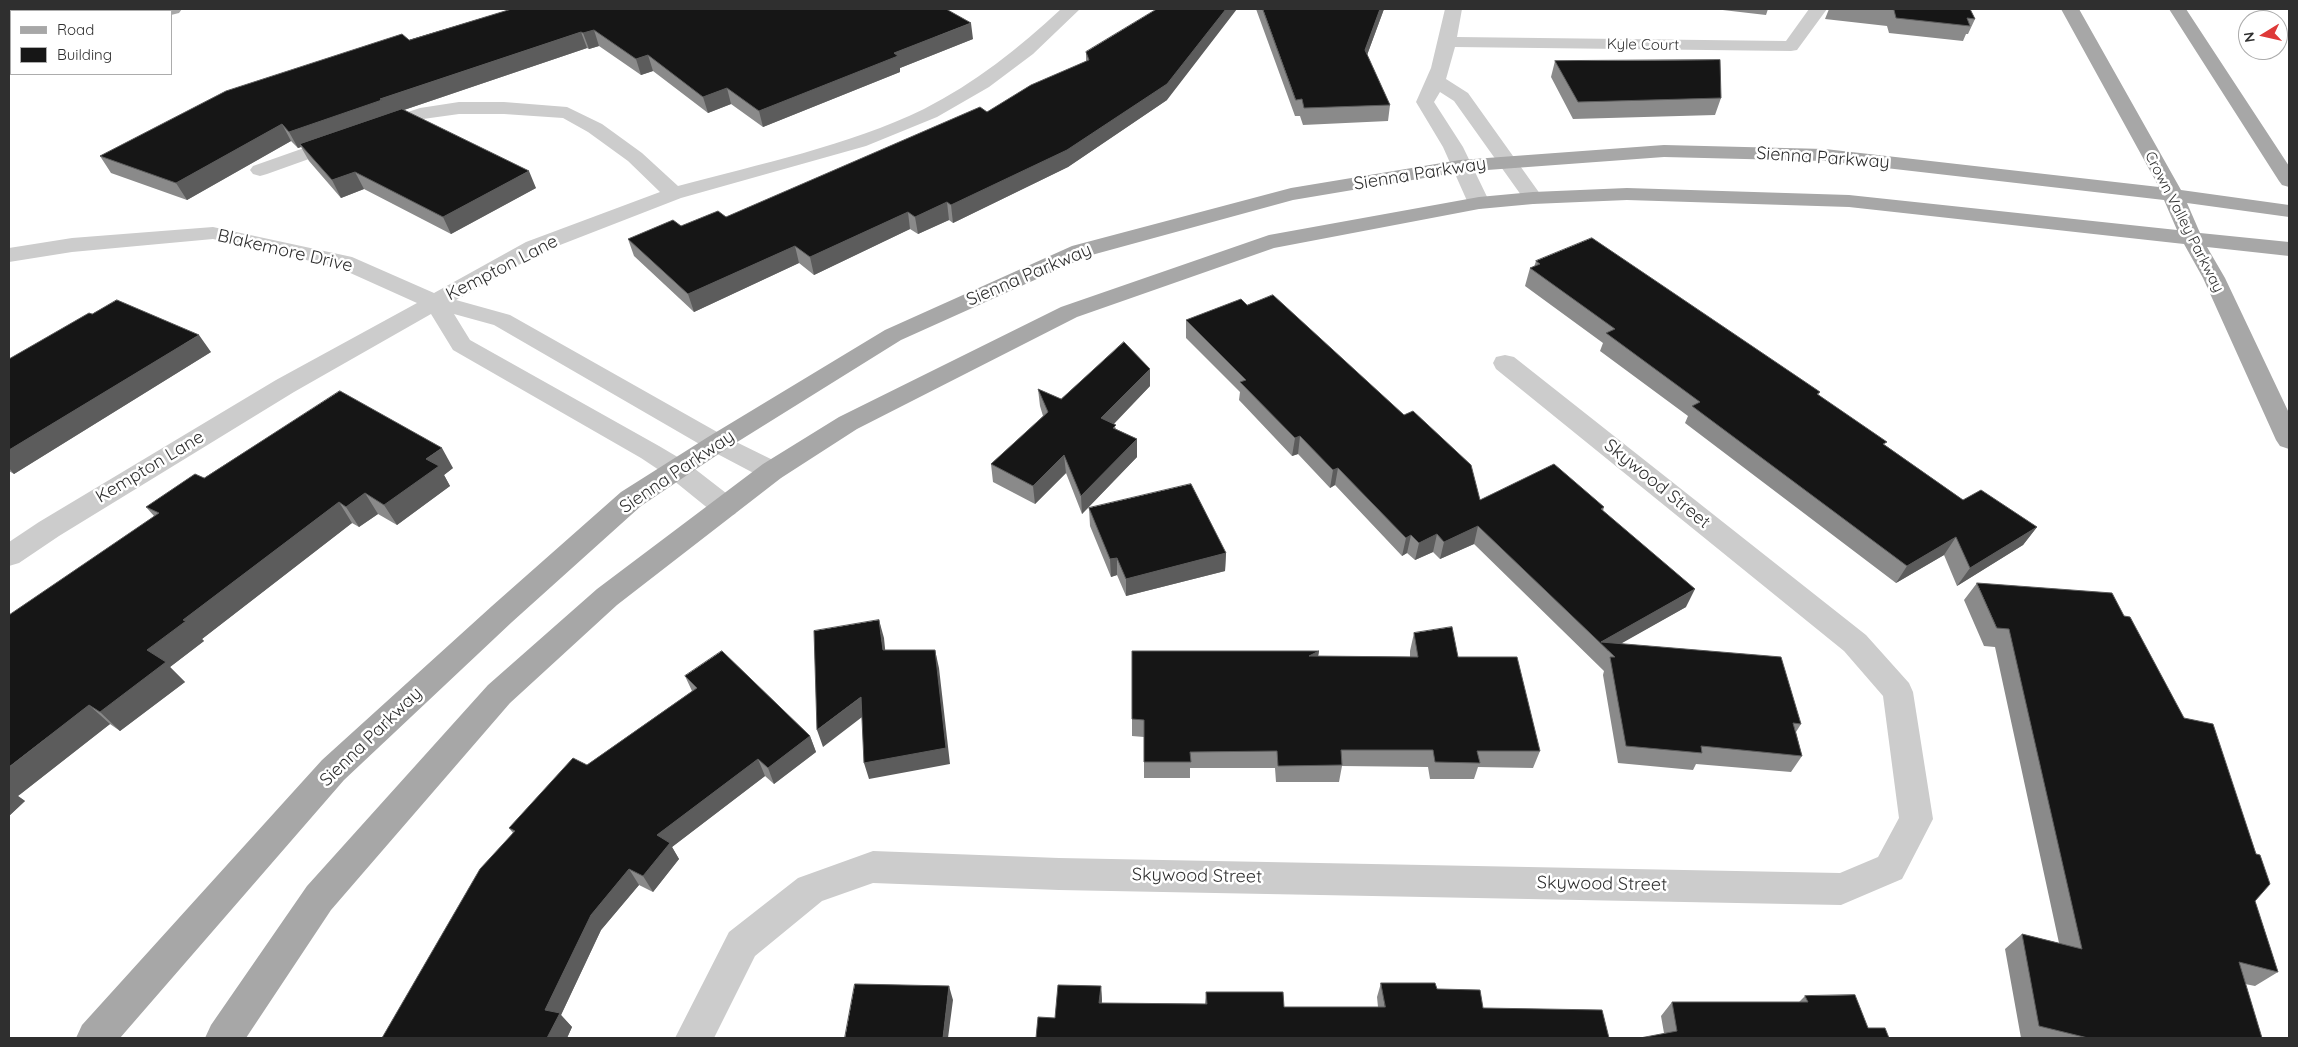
<!DOCTYPE html>
<html>
<head>
<meta charset="utf-8">
<style>
	body { margin:0 }
	#map { position:relative; width:2298px; height:1047px; overflow:hidden; background:#fff; font-family:Quicksand,sans-serif }
	canvas { display:block }
	.frame { position:absolute; inset:0; border:10px solid #2f2f2f; pointer-events:none }
	.legend { position:absolute; left:10px; top:10px; width:162px; height:65px; box-sizing:border-box; background:#fff; border:1px solid #acacac; margin:0; padding:6px 9px; list-style:none; font-size:15px; color:#2f2f2f }
	.legend li { display:flex; align-items:center; gap:10px; height:25px }
	.legend b { width:25px; border:1px solid #acacac }
	.north { position:absolute; left:2238px; top:10px; width:50px; height:50px; box-sizing:border-box; background:#fff; border:1px solid #acacac; border-radius:50%; rotate:261deg; font-size:14px; font-weight:700; line-height:20px; text-align:center; color:#2f2f2f }
	.north::after { content:''; display:block; margin:auto; width:18px; height:22px; background:#de3938; clip-path:polygon(50% 0,100% 100%,50% 72%,0 100%) }
</style>
</head>
<body>
<div id="map">
<canvas width="2298" height="1047"></canvas>
<div class="frame"></div>
<ul class="legend">
<li><b style="height:6px;background:#a7a7a7"></b>Road</li>
<li><b style="height:14px;background:#161616"></b>Building</li>
</ul>
<div class="north">N</div>
</div>
<script>
const ctx = document.querySelector('canvas').getContext('2d');
ctx.lineJoin = 'round';
function fill(path, color) { ctx.fillStyle = color; ctx.fill(path, 'evenodd'); }
function strokePath(path, color, width, dash) { ctx.strokeStyle = color; ctx.lineWidth = width; ctx.lineCap = dash ? 'butt' : 'round'; ctx.setLineDash(dash || []); ctx.stroke(path); }
function drawText(font, color, halo, rows, align = 'center') {
  ctx.font = font + ' Quicksand,sans-serif'; ctx.lineWidth = 5; ctx.setLineDash([]); ctx.textBaseline = 'middle'; ctx.strokeStyle = halo; ctx.fillStyle = color; for (const [text, x, y, turn = 0] of rows) {
    ctx.save(); ctx.translate(x, y); ctx.rotate((+turn || 0) * Math.PI / 180); ctx.textAlign = isNaN(turn) ? turn : align; if (halo) ctx.strokeText(text, 0, 0); ctx.fillText(text, 0, 0); ctx.restore();
  }
}
const minor = new Path2D(`
	M1061,9h19l-47,45 -44,33 -52,30 -71,29 -185,52 -139,54 -86,48 54,15 216,122 55,27 4,7 -4,7 -9,2 -9,-2 -55,-29 -214,-124 -40,-11 16,26 189,106 27,16 49,38 4,7 -4,7 -10,3 -10,-3 -47,-38 -27,-18 -188,-108 -22,-36 -137,78 -235,144 -40,27 -10,3v-24l30,-20 237,-142 141,-77 -80,-36 -124,-28 -141,13 -63,10v-14l63,-10 141,-11 139,30 82,36 92,-51 134,-50 -32,-31 -40,-29 -25,-14 -59,-4h-45l-36,5 -44,15 -7,-2 -3,-4 3,-4 48,-16 39,-6h45l63,5 35,17 40,29 36,33c81,-22 170,-40 246,-77 51,-26 95,-61 137,-100z
	M1445,9h17l-5,28 329,4 23,-32h18l-30,41 -6,1 -336,-4 -9,32 22,14 75,105 -3,4 -7,2 -7,-2 -72,-101 -14,-9 -6,10 29,45 27,56 -4,4 -7,2 -7,-2 -4,-4 -25,-56 -27,-45 15,-34z
	M341,135l7,2 3,4 -3,4 -81,29 -7,2 -7,-2 -3,-4 3,-4z
	M1505,355l9,2 352,278 43,48 4,9 20,127 -31,60 -61,26 -782,-15 -186,-7 -51,18 -67,55 -41,82h-39l54,-106 69,-54 75,-27 186,7 781,15 38,-16 21,-39 -16,-122 -39,-45 -348,-282 -3,-6 3,-6z`);
const major = new Path2D(`
	M27,9h24l-2,2h-23z
	M158,9h24l-3,4 -8,2v-4h-14z
	M2061,9h18l102,181 108,15v12l-102,-14 13,30 89,9v14l-82,-9 18,31 64,135v36l-9,-3 -4,-6 -73,-162 -19,-34 -335,-37 -222,-7 -94,4 -54,5 -205,39 -197,69 -220,112 -76,49 -164,127 -107,98 -179,207 -85,128h-41l6,-13 96,-139 181,-201 109,-96 166,-125 76,-47 222,-110 208,-72 210,-38 54,-5 94,-4 222,7 328,35 -13,-30 -339,-39 -161,-4 -204,15 -167,28 -205,56 -187,84 -175,109 -85,57 -129,116 -168,158 -224,258h-44l6,-13 240,-265 170,-154 129,-114 87,-55 177,-107 187,-84 219,-58 169,-28 204,-15 161,4 334,38z
	M2169,9h17l103,157v21l-7,-2 -3,-4z
	M9,14h2v11h-2z
	M9,61h2v10h-2z`);
const wall = new Path2D(`
	M512,9l461,30 -73,29v4l-137,55 -32,-23 -23,9 -55,-42 -12,4 -42,-29 -10,3 -2,-1 -183,62 132,78 -85,46 -87,-45 -23,9 -32,-37 -8,-14 -3,1 -7,-7 -104,59 -76,-27 -11,-17 309,-116z
	M1256,9h128l-17,46 23,50 -2,16 -85,4 -3,-9h-5z
	M1714,9h54l-2,6z
	M1829,9h141l5,10 -7,15h-2l-3,7 -74,-8 -2,-7 -62,-7z
	M1086,52l81,48 -99,67 -115,56 -4,-3 -31,14 -8,-5 -96,46 -15,-12 -105,49 -60,-56 -6,-17 53,-13 45,-9 261,-105 99,-51z
	M1555,61l166,37 -6,17 -142,4 -22,-42z
	M1536,261l284,131 -2,3 67,50 78,55 74,27 -14,18 -66,41 -13,-31 -48,28 -211,-160 3,-7 -88,-65 3,-8 -78,-57 5,-18 4,-1z
	M1247,305l233,195 124,7 -1,4 83,96 -65,36 180,81 -5,8 6,24 -11,16 -95,-8 -3,6 -75,-7 -15,-88 1,-4 -130,-127 -34,15 -7,-7 -18,8 -8,-7 -5,3 -67,-71 -5,3 -32,-34 -6,2 -53,-56 1,-8 -54,-54v-18z
	M92,314l119,38 -197,122 -5,-3v-112z
	M1150,386l-36,38 2,5 21,10v18l-55,57 -16,-41 -31,31 -42,-22 -2,-18 52,-48 -3,-10 -2,-17 23,10z
	M453,468l-9,7 6,11 -53,39 -19,-11 -19,13 -7,-4 -150,116 2,2 -34,26 15,15 -65,49 -10,-7 -92,72 7,5 -16,15 145,-300 -8,-9 58,-29z
	M1089,508l137,45 -1,18 -99,25 -9,-21 -6,2 -21,-51z
	M1977,583l278,318 23,71 -23,14 -10,-2 17,54h-241l-16,-89 17,-15 37,9 -64,-296 -11,-1 -20,-46z
	M1414,633l44,24 82,94 -7,17 -55,-1 -4,12h-44l-2,-12 -86,-1 -3,16h-63l-1,-14h-85v10h-46v-41l-12,-1v-17l187,-68 -1,5 92,1v-6z
	M685,676l125,60 6,16 -42,32 -9,-8 -93,71 7,12 -26,33 -14,-7 -38,45 -40,85 11,12 -5,11h-185l131,-205 -4,-5 78,-63 105,-74z
	M1381,983l56,6 46,19 -428,10 46,-32 1,17 103,1 1,-12 78,15h94l-1,-10z
	M1805,996l63,32 -204,5 -3,-17 11,-14h127z`);
const shadedWall = new Path2D(`
	M1226,9h11l-70,91 -99,67 -115,56 -2,-18z
	M1380,9h4l-21,57 2,-16z
	M971,23l2,16 -73,29v4l-137,55 -4,-16 135,-58z
	M594,30l5,16 -10,3 -6,-16z
	M581,32l6,16 -198,67 -89,29 1,3 -3,1 -9,-16 91,-33z
	M648,55l5,16 -12,4 -5,-16z
	M727,88l4,16 -23,9 -5,-16z
	M282,124l9,17 -104,59 -11,-17z
	M529,171l7,17 -85,46 -8,-17z
	M355,172l9,17 -23,9 -9,-18z
	M947,202l2,18 -31,14 -3,-17z
	M908,212l2,17 -96,46 -4,-18z
	M795,246l4,17 -105,49 -6,-18z
	M199,335l12,17 -197,122 -5,-6v-18z
	M1150,369v17l-48,50 -1,-18z
	M1300,436l-2,18 -6,2 3,-18z
	M1137,439v18l-55,57 -1,-18z
	M442,448l11,20 -9,7 6,11 -53,39 -13,-20 42,-46z
	M1064,455l2,18 -31,31 -2,-18z
	M1338,468l-3,17 -5,3 3,-18z
	M365,493l13,21 -19,13 -13,-20z
	M339,502l13,21 -150,116 2,2 -34,26 15,15 -65,49 -20,-19 47,-62 36,-30z
	M1478,526l-4,18 -34,15 4,-17z
	M2037,527l-14,18 -66,41 13,-18z
	M1437,534l-4,18 -18,8 4,-17z
	M1411,535l-4,18 -5,3 4,-18z
	M1956,537l-12,18 -48,28 11,-17z
	M1226,553l-1,18 -99,25v-17z
	M1117,558v17l-6,2 -1,-18z
	M1695,589l-9,18 -78,44 -7,-9z
	M879,620l5,18 3,30 -4,-18z
	M935,650l4,18 11,96 -81,15 -5,-16z
	M1319,651l-3,18 -7,-13z
	M861,697l5,17 -43,33 -6,-17z
	M89,705l21,19 -92,72 7,5 -16,15v-49z
	M810,736l6,16 -42,32 -6,-16z
	M758,759l7,17 -93,71 7,12 -26,33 -10,-16 14,-41z
	M629,869l10,16 -38,45 -40,85 11,12 -5,11h-20l-2,-28 46,-95z
	M949,986l4,14 -5,38h-5z
	M1101,986l1,14 -2,17 -1,-14z`);
const building = new Path2D(`
	M512,9h434l25,14 -77,30 4,3 -139,55 -32,-23 -24,9 -55,-42 -12,4 -42,-29 -11,3 -2,-1 -201,67 2,1 -93,32 -7,-8 -106,59 -76,-27 126,-65 176,-57 7,6z
	M1157,9h69l-59,75 -100,66 -116,55 -4,-3 -32,15 -7,-5 -98,45 -15,-11 -107,48 -60,-55 45,-19 8,6 37,-15 8,6 254,-110 7,5 44,-27 58,-25 -3,-8z
	M1263,9h117l-15,41 25,55 -86,3 -2,-9 -6,1z
	M1879,9h91l5,10 -8,-1 3,8 -74,-8 -2,-8z
	M1720,60l1,38 -143,4 -23,-41z
	M402,109l127,62 -86,46 -88,-45 -23,8 -32,-36z
	M1592,238l228,154 -3,2 70,48 -4,2 80,56 18,-10 56,37 -67,41 -14,-31 -49,29 -215,-160 8,-4 -94,-69 9,-4 -85,-61 10,-4 -4,-3z
	M1273,295l131,120 9,-4 58,54 9,35 74,-36 50,43 -3,2 94,80 -94,53 180,15 20,67 -8,-1 9,33 -101,-10 1,7 -76,-7 -16,-89h5l-137,-131 -34,16 -7,-8 -18,9 -8,-8 -5,3 -68,-70 -5,2 -33,-34 -5,2 -55,-56 6,-2 -60,-60 55,-21 6,6z
	M117,300l82,35 -190,115v-91l80,-46 3,1z
	M1124,342l26,27 -49,49 15,7 -3,3 24,11 -56,57 -17,-41 -31,31 -42,-22 57,-52 -10,-23 23,10z
	M340,391l102,57 -16,11 13,7 -55,39 -19,-12 -19,14 -7,-5 -156,118 3,1 -39,29 19,12 -66,50 -11,-7 -80,62v-152l150,-102 -13,-6 49,-33 9,4z
	M1191,484l35,69 -100,26 -9,-21 -7,1 -21,-51z
	M1977,583l135,10 12,23 6,1 54,101 29,6 43,130 4,1 10,29 -15,17 23,71 -39,-10 23,76h-174l-49,-12 -17,-92 60,15 -73,-320 -12,-1z
	M879,620l4,30h52l11,98 -82,15 -3,-66 -44,33 -3,-99z
	M1452,627l6,30h59l23,94h-63l3,12 -45,-1 -2,-12h-92l1,15 -64,1 -1,-15 -87,1 1,10h-47v-42l-12,-1v-68h187l-10,5 109,1 -4,-24z
	M722,651l88,85 -42,32 -10,-9 -101,76 13,8 -27,33 -14,-7 -38,46 -46,95 15,3 -13,25h-165l98,-169 35,-38 -6,-3 64,-70 14,7 110,-77 -12,-12z
	M1381,983h54l2,6 43,1 3,18 119,2 7,28h-573l2,-21 17,1 3,-33 43,1 -2,17 108,1 -1,-12h77l1,15h101z
	M855,984l94,2 -6,52h-98z
	M1855,995l13,33h17l4,10h-249l37,-7 -5,-29h136l-3,-6z`);
const farStreetnames = [
	["Kyle Court",1643,45,1],
	["Crown Valley Parkway",2184,222,63]
];
const streetNames = [
	["Sienna Parkway",1823,158,4],
	["Sienna Parkway",1420,174,-9],
	["Blakemore Drive",285,251,13],
	["Kempton Lane",502,268,-27],
	["Sienna Parkway",1029,275,-23],
	["Kempton Lane",150,467,-31],
	["Sienna Parkway",677,472,-34],
	["Skywood Street",1657,484,39],
	["Sienna Parkway",371,737,-44],
	["Skywood Street",1197,876,1],
	["Skywood Street",1602,884,1]
];
fill(minor, '#ccc');
fill(major, '#a7a7a7');
fill(wall, '#8a8a8a');
fill(shadedWall, '#5c5c5c');
fill(building, '#161616');
strokePath(building, '#5c5c5c', 1);
drawText('15px', '#2f2f2f', '#fff', farStreetnames);
drawText('18px', '#2f2f2f', '#fff', streetNames);
</script>
</body>
</html>
